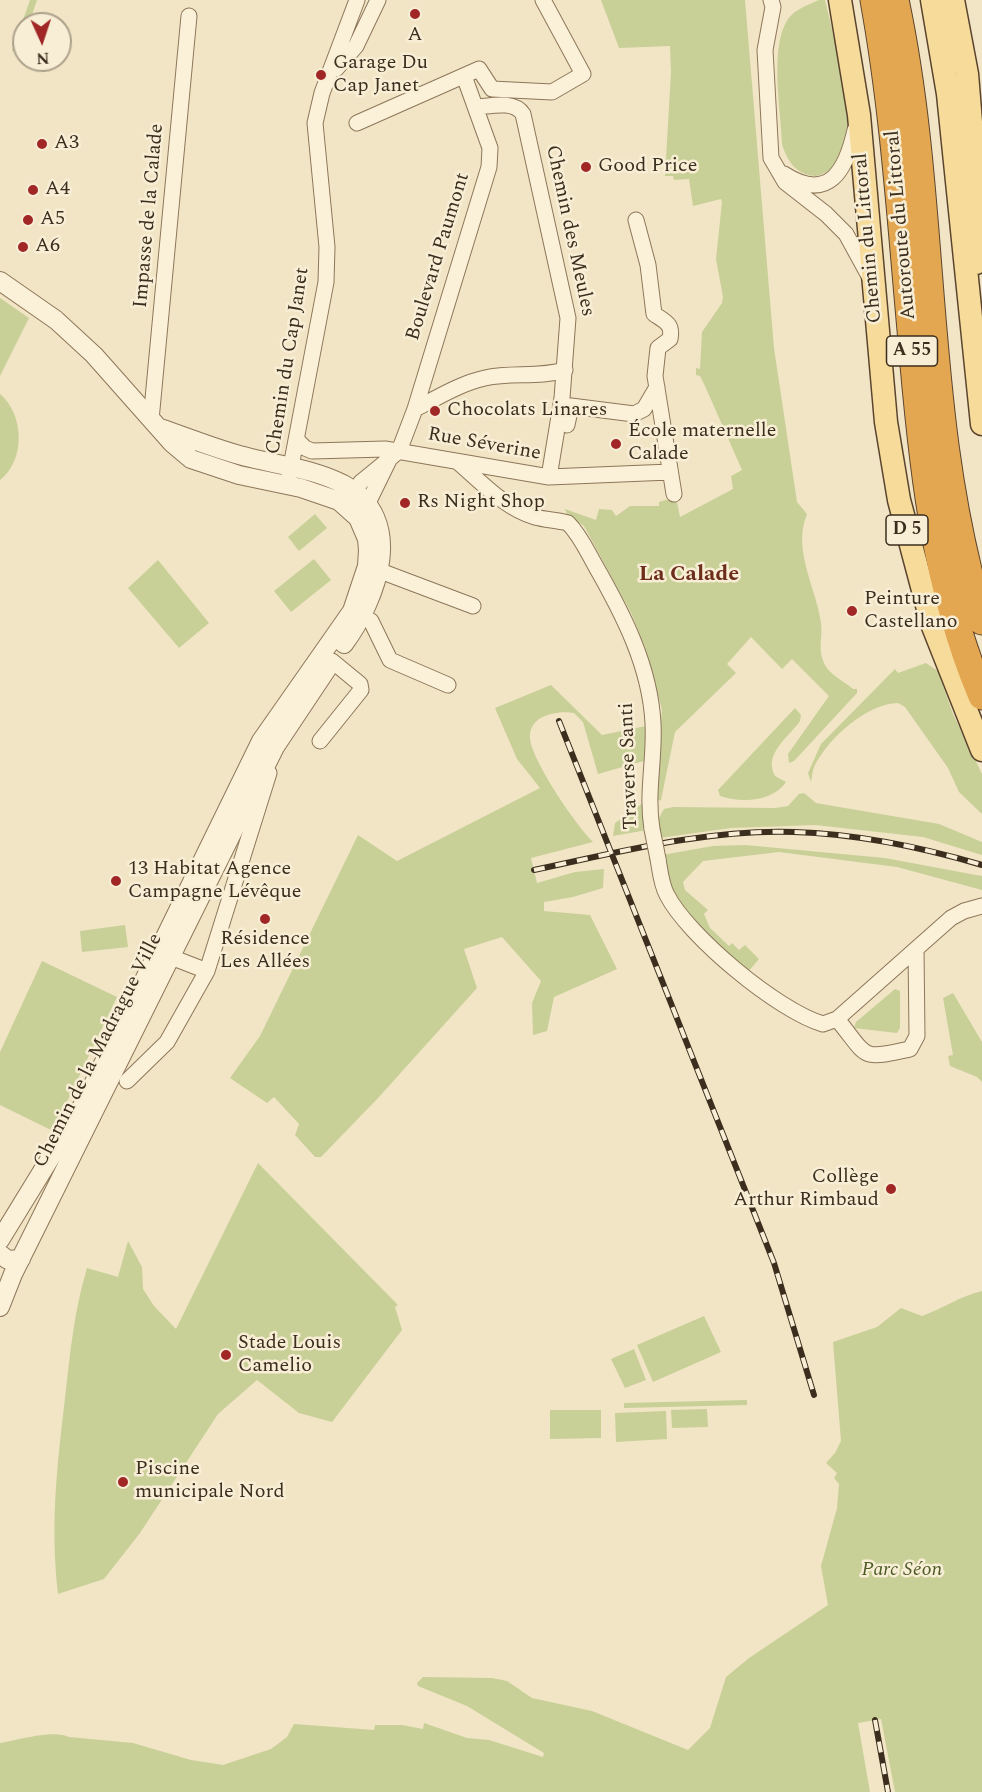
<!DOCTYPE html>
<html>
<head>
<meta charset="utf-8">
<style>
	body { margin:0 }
	#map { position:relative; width:982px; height:1792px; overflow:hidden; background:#f1e5c5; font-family:Spectral,serif }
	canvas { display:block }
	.north { position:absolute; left:12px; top:12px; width:60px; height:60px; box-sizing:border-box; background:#f8eed5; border:2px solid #ada18c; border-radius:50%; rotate:177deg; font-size:16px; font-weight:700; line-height:24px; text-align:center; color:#3c2e1e }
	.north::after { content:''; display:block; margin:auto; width:21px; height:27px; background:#a02726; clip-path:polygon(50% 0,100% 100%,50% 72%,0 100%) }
</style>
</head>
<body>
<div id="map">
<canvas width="982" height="1792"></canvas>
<div class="north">N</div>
</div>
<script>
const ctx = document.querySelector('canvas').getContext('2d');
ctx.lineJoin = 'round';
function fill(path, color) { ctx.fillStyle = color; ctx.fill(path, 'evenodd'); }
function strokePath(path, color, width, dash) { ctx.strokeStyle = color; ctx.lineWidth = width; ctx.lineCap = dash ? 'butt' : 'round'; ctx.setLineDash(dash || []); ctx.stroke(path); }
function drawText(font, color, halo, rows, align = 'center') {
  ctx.font = font + ' Spectral,serif'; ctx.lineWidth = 5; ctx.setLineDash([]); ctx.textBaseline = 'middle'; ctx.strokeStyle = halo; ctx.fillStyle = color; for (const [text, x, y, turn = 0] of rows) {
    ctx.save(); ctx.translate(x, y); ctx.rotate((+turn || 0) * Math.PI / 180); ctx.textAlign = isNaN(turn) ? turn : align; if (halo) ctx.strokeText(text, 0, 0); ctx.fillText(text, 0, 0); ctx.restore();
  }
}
const green = new Path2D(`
	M30,0h7l-8,24h-5v13l-6,16 -6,-2z
	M601,0h144l29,348 23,154 10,12c-15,36 9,73 14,109 2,16 -4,25 4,42 4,9 20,17 28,24h4v4l-63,68 -5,2 -1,-9 41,-58 -37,-37 -10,10 -31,-32 -24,27 9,9 -61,59 -14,68 -7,2 8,-92 -17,-63 -14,-34 -47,-87 -17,-12 -2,-5 31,11 3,-11 13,1 4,6 14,-10h29v-4l17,-5 4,20 53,-28 -2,-13 11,-6 -37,-84 -5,-10 -4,-1v-7l4,1 2,-37 20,-29 1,-6 -7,-38 6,-57 -1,-3 -28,7 -4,-27 -15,1 -1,-4h-8l6,-104 -1,-26 -51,2z
	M819,0h6c8,34 28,111 21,144 -3,16 -16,29 -30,32 -20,-1 -29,-15 -34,-32 -1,-33 -13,-97 6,-125 7,-10 20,-14 31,-19z
	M0,298l29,20 -29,58z
	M0,394c24,20 26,66 0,86z
	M315,514l12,14 -28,23 -11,-14z
	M314,559l17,21 -40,32 -17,-21z
	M158,560l51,63 -30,25 -51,-60z
	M926,663l12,8 15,43 29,60v40l-23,-22 -11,-24 -43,-61 -7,-4c-32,1 -69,35 -83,62 -3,6 -3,13 -4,17l-3,-9 13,-29 74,-75 3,4z
	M551,685l51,50 44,-9 1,34 -49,14 -15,-52 -9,-9c-20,-3 -50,4 -43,31 7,25 44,80 62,98l-62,16 6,25 38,-11 29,-3 -1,19 -30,9 -29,5v9l46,4 27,54 -63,28 -7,34 -14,4 -1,-32 9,-22 -39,-44 -38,12 13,39 -98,109 -58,60h-6l-20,-22 4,-11 -25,-27 -7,6 -37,-25 30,-42 98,-201 39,26 143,-73 -23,-29 -22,-51z
	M795,708l6,7 -1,6c-12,17 -37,33 -25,55l11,6c-13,20 -45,21 -66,14l-2,-6z
	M804,793l12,10 123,21 43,18v13l-59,-18 -108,-12 -84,3 -72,10 -3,-15 8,-14 9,-2 102,1 13,-2 11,-12z
	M643,803l4,27 -34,6 2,-13z
	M745,845l140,13 91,17 6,1v14l-85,-23 -118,-15 -76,9 -20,21 2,8 23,20 -4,4 6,14 19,18 3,-3 7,7 6,-5 14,14 -11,13 -32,-24 -42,-51 -12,-42 51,-9z
	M125,925l3,22 -46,5 -2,-21z
	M42,961l75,36 -64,134 -53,-26v-53z
	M895,989l5,2v37l-3,5 -43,-5 2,-6z
	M953,993l29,49v40l-5,-5 -27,-11 -2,-10 5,-1 -10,-57z
	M258,1163l140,142 -3,2 7,23 -70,92 -33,-9 -42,-33 -39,34 -78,119 -36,46 -46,15c-8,-70 -1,-127 7,-196 5,-44 9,-87 22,-130l31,9 10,-36 14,26 1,22 11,17 22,23z
	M982,1291v501h-87l-14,-73 -23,4 12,69h-870v-49c17,-3 55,-14 69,-6l64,6 58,17 32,5 48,-16 16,-12 7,-13 80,6 1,-5h27l21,4 1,-6 43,15 22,2 54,17 1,-4 -77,-47 -49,-20 -1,-3 6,-6 69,1 15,3 25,17 60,13 96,39 22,-22 16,-51 23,-19 79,-53 -7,-39 16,-58 2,-24 -5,-6 3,-5 -11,-10 9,-10 6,-12 -8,-99 44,-15 24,-19 21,8c22,-8 38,-20 60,-25z
	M704,1316l17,36 -68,30 -16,-37z
	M634,1349l12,31 -21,8 -14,-29z
	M747,1400v5l-123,3v-5z
	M707,1409l1,18 -36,1 -1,-18z
	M550,1410h51v28l-51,1z
	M666,1411l1,28 -51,3 -1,-29z`);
const minor = new Path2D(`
	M771,0l2,7 -8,43 6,108 14,24 41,32 20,20 23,42
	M336,69l20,-23 22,-46
	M477,107c14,-1 37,-7 46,7l45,204 -6,80 -13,79
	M357,123l122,-54 13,20 60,3 31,-18 -40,-74
	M784,174c45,29 62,-4 71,-44
	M636,220l12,45 6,49c12,8 19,10 16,25l-12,9 -3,28 19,118
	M415,409c22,-11 46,-26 70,-31 27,-6 53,0 80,-8
	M151,420l38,-404
	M567,425l4,-19 63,8 10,-5 13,-22
	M297,440l8,8 7,3 73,-2 164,28 121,-5
	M389,460l-22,45 -17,5 -1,-10 12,-18 38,-31 16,-42 74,-242 1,-19 -26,-72
	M459,463c22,19 47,46 76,54 11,3 22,3 33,6 12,12 19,28 27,42 28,49 55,101 58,158 2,36 -7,70 -1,106
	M289,477l37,-195 1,-35 -12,-124 7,-30 35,-93
	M367,566l106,40
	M352,611l19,10 19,39 58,25
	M320,741l41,-51 -1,-6 -28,-23
	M658,859c2,11 3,25 9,36 21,41 111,116 156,129l14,-5 114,-101 13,-7 18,-5
	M170,947l1,10 36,14
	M837,1019c32,39 22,41 73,30l7,-13 -1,-87
	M127,1081l40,-39 40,-71 62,-198`);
const tertiary = new Path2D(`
	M0,281l56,39 38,35 78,88 19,16 48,16 62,13 38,13 19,17 9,21 1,11 -1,16 -15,45 -91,130 -177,362 -84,137
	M160,428c30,10 60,23 91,30 32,8 62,11 92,26 65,35 34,115 1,160
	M0,1254l8,6 13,-1
	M0,1307l13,-33 262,-527 52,-78`);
const primary = new Path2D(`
	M840,0l19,115 27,307 13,78 33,124 50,126
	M932,0l16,94 34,330
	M953,0l14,74 13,157 -4,32`);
const motorway = new Path2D(`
	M874,0c20,110 27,220 37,330 10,123 22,251 71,366
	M895,0c44,207 24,416 87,621`);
const rail = new Path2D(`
	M559,721l215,542 40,132
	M534,870c85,-18 173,-41 260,-38 64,2 127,15 188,33
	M875,1720l13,72`);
const minorBridge = new Path2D(`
	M652,829l6,30`);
const markers = [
	[415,14,6,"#a02726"],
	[321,75,6,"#a02726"],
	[42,144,6,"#a02726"],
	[586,167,6,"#a02726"],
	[33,190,6,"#a02726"],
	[28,220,6,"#a02726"],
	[23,247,6,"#a02726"],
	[435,411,6,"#a02726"],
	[616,444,6,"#a02726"],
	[405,503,6,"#a02726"],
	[852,611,6,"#a02726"],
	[116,881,6,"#a02726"],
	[265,919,6,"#a02726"],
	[891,1189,6,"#a02726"],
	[226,1355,6,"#a02726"],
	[123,1482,6,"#a02726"]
];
const shields = [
	[912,351,51],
	[907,530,42]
];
const shieldNames = [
	["A 55",912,351],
	["D 5",907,530]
];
const poiNames = [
	["A",415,36,"center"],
	["Garage Du",333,64],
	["Cap Janet",333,87],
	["A3",54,144],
	["Good Price",598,167],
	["A4",45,190],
	["A5",40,220],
	["A6",35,247],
	["Chocolats Linares",447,411],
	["École maternelle",628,432],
	["Calade",628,455],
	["Rs Night Shop",417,503],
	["Peinture",864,600],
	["Castellano",864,623],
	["13 Habitat Agence",128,870],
	["Campagne Lévêque",128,893],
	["Résidence",265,940,"center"],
	["Les Allées",265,963,"center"],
	["Collège",879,1178,"right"],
	["Arthur Rimbaud",879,1201,"right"],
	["Stade Louis",238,1344],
	["Camelio",238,1367],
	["Piscine",135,1470],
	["municipale Nord",135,1493]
];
const streetNames = [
	["Impasse de la Calade",150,216,-85],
	["Autoroute du Littoral",902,225,-95],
	["Chemin des Meules",569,231,78],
	["Chemin du Littoral",869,238,-95],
	["Boulevard Paumont",439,257,-73],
	["Chemin du Cap Janet",289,361,-81],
	["Rue Séverine",484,445,10],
	["Traverse Santi",630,766,-92],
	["Chemin de la Madrague Ville",99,1051,-63]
];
const parkNames = [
	["Parc Séon",902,1571]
];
const quarterNames = [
	["La Calade",689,576]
];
fill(green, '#c8d098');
strokePath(minor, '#8d7659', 17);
strokePath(tertiary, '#8d7659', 20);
strokePath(primary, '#5b442e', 25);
strokePath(motorway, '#5b442e', 29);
strokePath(minor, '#fbf1d9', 15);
strokePath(tertiary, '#fbf1d9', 18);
strokePath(primary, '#f6db9b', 22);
strokePath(motorway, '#e4a751', 27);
strokePath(rail, '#3c2e1e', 6);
strokePath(rail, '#f8eed5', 4, [11]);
strokePath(minorBridge, '#8d7659', 17, []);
strokePath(minorBridge, '#fbf1d9', 15);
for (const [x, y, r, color] of markers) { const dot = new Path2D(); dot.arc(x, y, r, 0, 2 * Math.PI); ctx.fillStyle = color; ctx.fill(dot); strokePath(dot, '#f8eed5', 2); }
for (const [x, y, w] of shields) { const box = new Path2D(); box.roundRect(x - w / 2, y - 15, w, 30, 4.5); ctx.fillStyle = '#f8eed5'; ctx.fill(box); strokePath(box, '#3c2e1e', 1.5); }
drawText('bold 18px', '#3c2e1e', null, shieldNames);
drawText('20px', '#3c2e1e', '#f8eed5', poiNames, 'left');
drawText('20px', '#3c2e1e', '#f8eed5', streetNames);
drawText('italic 20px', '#4b5a24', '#f8eed5', parkNames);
drawText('bold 22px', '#6c2e1b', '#f8eed5', quarterNames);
</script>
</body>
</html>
